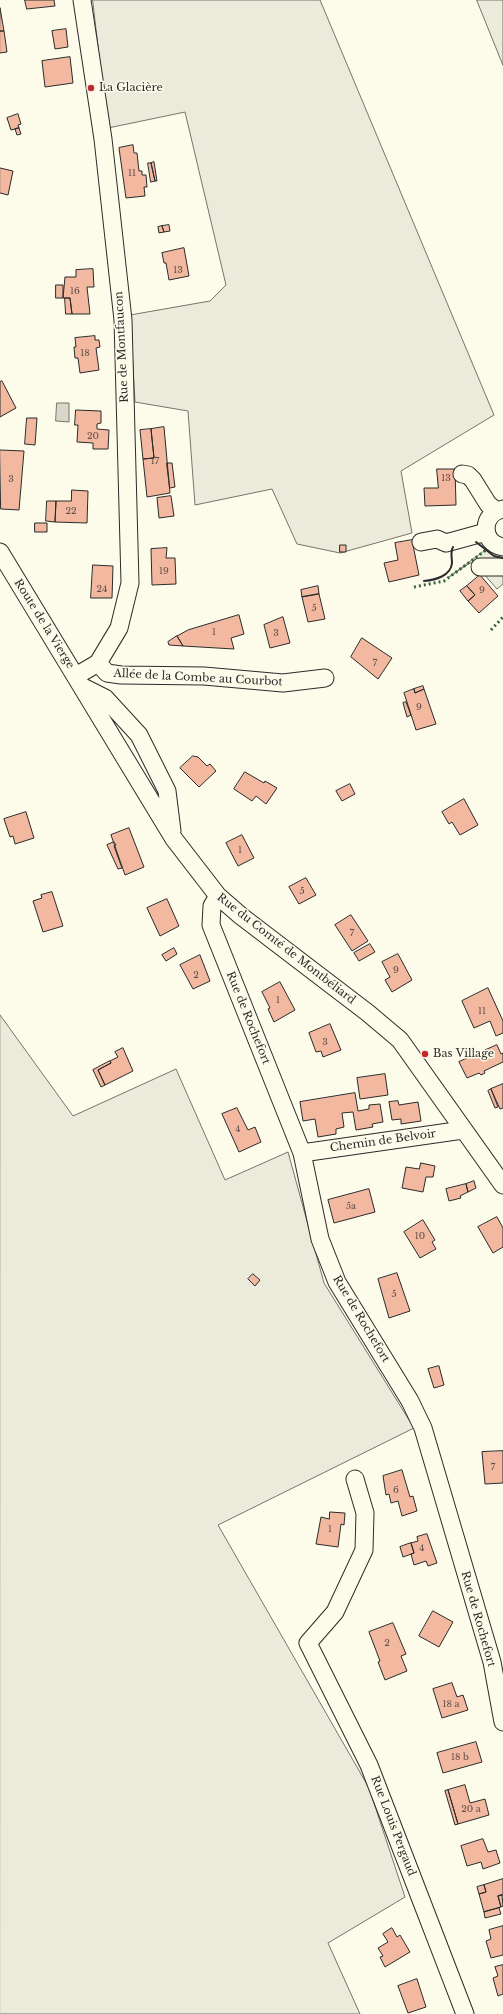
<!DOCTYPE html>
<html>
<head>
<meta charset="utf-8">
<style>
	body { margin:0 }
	canvas { display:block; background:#fdfbea }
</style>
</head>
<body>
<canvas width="503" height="2014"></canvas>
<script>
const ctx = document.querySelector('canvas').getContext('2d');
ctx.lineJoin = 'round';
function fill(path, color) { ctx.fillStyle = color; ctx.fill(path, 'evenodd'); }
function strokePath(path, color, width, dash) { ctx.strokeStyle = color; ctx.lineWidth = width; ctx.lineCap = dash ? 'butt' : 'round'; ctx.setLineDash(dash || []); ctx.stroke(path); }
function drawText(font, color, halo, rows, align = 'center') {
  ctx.font = font + ' "Libre Baskerville",serif'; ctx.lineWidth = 3; ctx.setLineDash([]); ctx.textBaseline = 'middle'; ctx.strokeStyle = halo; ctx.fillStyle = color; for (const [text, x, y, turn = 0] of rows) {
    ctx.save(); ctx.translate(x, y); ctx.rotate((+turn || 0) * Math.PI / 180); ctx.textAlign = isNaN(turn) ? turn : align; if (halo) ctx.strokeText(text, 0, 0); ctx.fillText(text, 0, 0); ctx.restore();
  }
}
const green = new Path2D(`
	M93,0h227l174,415 -93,56 11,62 -72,20 -43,-9 -25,-55 -77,16 -7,-94 -53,-9 -5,-87 80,-14 16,-16 -41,-173 -77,16z
	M477,0h26v65z
	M486,550l8,6 9,2v4l-33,1 -21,14z
	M503,571v13l-6,5 -15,-17z
	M0,1015l73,101 103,-47 49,111 63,-28 36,131 90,145 -196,97 151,263 36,109 -77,46 32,71h-360z`);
const water = new Path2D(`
	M57,403h12v19l-13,-1z`);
const building = new Path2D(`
	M25,0h29l1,6 -28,3z
	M0,8l4,23h-4z
	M66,29l2,18 -13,2 -3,-18z
	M0,31h4l3,21 -7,1z
	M70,57l3,26 -28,4 -3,-26z
	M18,114l3,10 -3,1 1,3 -8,2 -4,-12z
	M19,128l2,6 -4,1 -2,-6z
	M133,145l1,8h3l2,18h3v4h4l1,12h-3l1,9 -19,2 -7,-50z
	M154,162l3,19h-2l-4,-18z
	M148,163h3l4,18 -4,1z
	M0,168l13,3 -5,24 -8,-2z
	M169,225l1,6 -6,1 -2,-6z
	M162,226l2,6 -5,1 -1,-6z
	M184,248l5,28 -20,4 -3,-17h-2l-2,-10z
	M93,269l1,18h-7l3,27h-18l-2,-16h-7l2,-21h11v-7z
	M56,285h7v13h-7z
	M65,298h5l2,16h-6z
	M95,336v4h4l1,7 -4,1 3,22 -19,3 -2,-15h-3l-1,-11h2l-1,-9z
	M2,381l14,27 -16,9v-35z
	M76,410l25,1v12l-4,1v5l12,1 -1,19h-15v-6l-16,-1 1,-17h-3z
	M27,418h10l-2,27 -10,-1z
	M164,427l6,66 -23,4 -4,-38 11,-1 -3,-29z
	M151,429l3,29 -11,1 -3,-29z
	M0,450l24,1 -5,59 -18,-1z
	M167,463h5l3,24 -5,1z
	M437,469h18l1,36 -31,1 -1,-18h14z
	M72,490l16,1 -1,32 -32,-1 1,-21h15z
	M171,496l3,20 -15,2 -2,-20z
	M47,501h9l-1,21 -9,-1z
	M35,523h12v9h-12z
	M412,540l7,35 -30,7 -5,-19 14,-3 -3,-17z
	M340,545h6v7h-6z
	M167,548l-1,10h9l1,26 -24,1 -1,-36z
	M93,565l20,1 -1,32h-21z
	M480,575l18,21 -19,17 -11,-12 7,-6 -8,-9z
	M318,586l1,8 -17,3 -1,-7z
	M467,586l8,9 -7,6 -8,-10z
	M319,594l6,25 -17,3 -6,-25z
	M239,615l5,19 -13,4 3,11 -51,-3 -6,-10 11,-6z
	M283,617l7,26 -20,5 -6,-23z
	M177,636l6,10 -14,-1 -1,-3z
	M362,638l30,20 -14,21 -27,-22z
	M423,686l1,3 -9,4 -1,-4z
	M414,689l1,4 9,-4 12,35 -20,6 -12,-37z
	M406,702l5,13 -4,2 -4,-14z
	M193,756l5,1 9,9 3,-2 6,7 -17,16 -19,-19z
	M245,772l19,11 1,-2 12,7 -11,16 -10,-8 -4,5 -18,-12z
	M350,784l5,10 -13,7 -6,-10z
	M464,799l14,26 -18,10 -8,-13 -3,2 -7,-12z
	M26,812l8,26 -19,6 -2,-8 -3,1 -6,-18z
	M129,828l15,39 -19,8 -14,-40z
	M242,835l12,23 -16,8 -12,-23z
	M114,842l2,3 -2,1 8,22 -4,1 -11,-24z
	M306,878l10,17 -17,9 -10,-17z
	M52,892l11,34 -20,6 -10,-31 9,-3 -1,-3z
	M167,899l12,27 -19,10 -13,-28z
	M351,915l17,26 -16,10 -17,-26z
	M370,944l5,8 -16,9 -5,-8z
	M174,948l3,6 -11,7 -4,-6z
	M398,954l14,26 -20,12 -7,-12 5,-3 -8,-15z
	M200,955l10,26 -17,8 -13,-24z
	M280,982l15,28 -21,12 -6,-13 2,-1 -8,-16z
	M488,988l15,33v12l-7,3 -6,-15 -16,7 -12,-27z
	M330,1024l11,26 -18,7 -2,-6 -5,1 -7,-19z
	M497,1045l4,9 2,-1v9l-19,9 1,2 -4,2 -2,-2 -12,5 -8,-16z
	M123,1048l10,23 -28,14 -7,-15 13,-7 -1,-2 8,-4 -3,-5z
	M110,1061l1,2 -13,7 7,15 -4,2 -8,-17z
	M385,1074l3,21 -28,4 -3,-21z
	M503,1084v24l-3,1 -9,-20z
	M491,1089l7,18 -3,1 -7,-17z
	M355,1093l3,18 11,-2v-4l11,-1 3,18 -11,2 1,3 -17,3 -3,-18 -11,1 2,14 -8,2v5l-18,3 -3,-18 -12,2 -3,-19z
	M398,1101l1,4 19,-3 3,19 -20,3v-5l-9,1 -3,-18z
	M237,1108l11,22 7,-3 6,15 -22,10 -17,-38z
	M421,1163l14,3 -2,11h-7l-3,15 -21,-4 4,-21 13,2z
	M474,1181l2,7 -8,4 -2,-8z
	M466,1184l2,8 -8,4 1,2 -12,3 -3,-12z
	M369,1189l6,23 -41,11 -6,-23z
	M497,1217l6,11v19l-10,6 -15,-26z
	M423,1220l12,20 -3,2 4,7 -16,9 -16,-26z
	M397,1273l13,38 -21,7 -11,-39z
	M253,1274l7,6 -5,6 -7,-7z
	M439,1366l5,19 -10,3 -6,-19z
	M503,1451v32l-18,1 -3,-32z
	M402,1470l8,27 3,-1 4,15 -15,5 -4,-15 -7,2 -2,-9 -3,1 -3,-19z
	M330,1512l15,1 -1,12 -3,-1 -3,23 -22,-3 5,-27 8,2z
	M427,1534l10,29 -9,3 -2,-5 -12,4 -3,-11 3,-1 -3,-10 7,-2 -1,-4z
	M411,1543l3,10 -11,4 -3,-10z
	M433,1611l20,11 -14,25 -20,-11z
	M393,1623l13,31 -5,2 6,15 -22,9 -7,-18 2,-1 -11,-29z
	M452,1683l5,14 6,-2 5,15 -26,8 -9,-29z
	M476,1742l6,20 -39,11 -6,-20z
	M465,1785l5,18 15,-4 4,16 -31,9 -10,-34z
	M448,1790l10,34 -3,1 -10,-34z
	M483,1839l5,13 8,-2 4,13 -17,6 -2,-7 -14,4 -6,-20z
	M503,1879v16l-5,1 3,11 -17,5 -5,-18 7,-2 -2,-7z
	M484,1885l2,7 -7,2 -2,-7z
	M502,1895l1,11 -2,1 -3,-11z
	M499,1908l2,6 -16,4 -1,-6z
	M503,1926v29l-12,3 -5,-17 5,-2 -2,-9z
	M392,1928l5,9 3,-2 10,17 -25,15 -5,-10 3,-1 -5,-8 10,-6 -5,-8z
	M503,1965v29l-5,2 -5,-18 5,-2 -3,-9z
	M417,1979l9,28 -18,6 -10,-27z`);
const minor = new Path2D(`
	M462,474l6,1 5,5 15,24 8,7
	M503,509c-22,4 -23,34 0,38
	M421,542l16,-3 9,4 40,-11
	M0,552l174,287 44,57 23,20 127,97 32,27 103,145
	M480,567h23
	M98,663l9,10 14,2 83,1 79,7 42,-5
	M76,676l22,-13 21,-35 11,-45 -7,-263 -20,-181 -21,-139
	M83,687l22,11 34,37 28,56 5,40
	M218,896l-6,10 -1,19 91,228 18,86 17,43 73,119 13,27 69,234 11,60
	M302,1153l161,-23
	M355,1479l10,34 -1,37 -29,62 -27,31 61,122 96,249`);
const hedge = new Path2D(`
	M414,587l30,-6 42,-31
	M491,630l12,-13`);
const wall = new Path2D(`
	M476,542l18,14 9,2
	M424,581c11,-1 27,-5 28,-18 0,-6 -2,-11 1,-16`);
const markers = [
	[91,88,4,"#c62828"],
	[425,1054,4,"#c62828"]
];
const numberNames = [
	["11",132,173],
	["13",178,270],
	["16",75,291],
	["18",85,353],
	["20",93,436],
	["17",155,461],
	["13",446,478],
	["3",11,479],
	["22",71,511],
	["19",164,571],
	["24",102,589],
	["9",482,590],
	["5",314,608],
	["1",214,632],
	["3",276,633],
	["7",375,663],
	["9",419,707],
	["1",240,850],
	["5",302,891],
	["7",352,933],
	["9",396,970],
	["2",196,975],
	["1",278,1000],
	["11",482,1011],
	["3",325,1042],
	["4",238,1129],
	["5a",351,1206],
	["10",420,1236],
	["5",394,1294],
	["7",493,1467],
	["6",396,1490],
	["1",330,1529],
	["4",422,1548],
	["2",387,1643],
	["18 a",451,1704],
	["18 b",460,1757],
	["20 a",471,1809]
];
const poiNames = [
	["La Glacière",99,88],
	["Bas Village",433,1054]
];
const streetNames = [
	["Rue de Montfaucon",122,347,-93],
	["Route de la Vierge",44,624,58],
	["Allée de la Combe au Courbot",198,678,3],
	["Rue du Comté de Montbéliard",286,949,38],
	["Rue de Rochefort",248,1018,68],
	["Chemin de Belvoir",383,1141,-8],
	["Rue de Rochefort",361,1319,59],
	["Rue de Rochefort",478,1619,74],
	["Rue Louis Pergaud",393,1826,69]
];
fill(green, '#ecebdb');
strokePath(green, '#74746e', 1);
fill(water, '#d8d7c9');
strokePath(water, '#74746e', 1);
fill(building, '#f2b8a0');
strokePath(building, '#2b2b2b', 1);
strokePath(minor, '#2b2b2b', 19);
strokePath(minor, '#fdfbea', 17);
strokePath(hedge, '#34623c', 3, [2, 3]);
strokePath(wall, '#2b2b2b', 2);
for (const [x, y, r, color] of markers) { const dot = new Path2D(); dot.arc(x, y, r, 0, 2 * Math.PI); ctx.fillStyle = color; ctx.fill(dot); strokePath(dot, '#fdfbea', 1.5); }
drawText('9px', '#5d4e48', null, numberNames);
drawText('11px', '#2b2b2b', '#fdfbea', poiNames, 'left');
drawText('11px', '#2b2b2b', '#fdfbea', streetNames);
</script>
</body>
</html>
